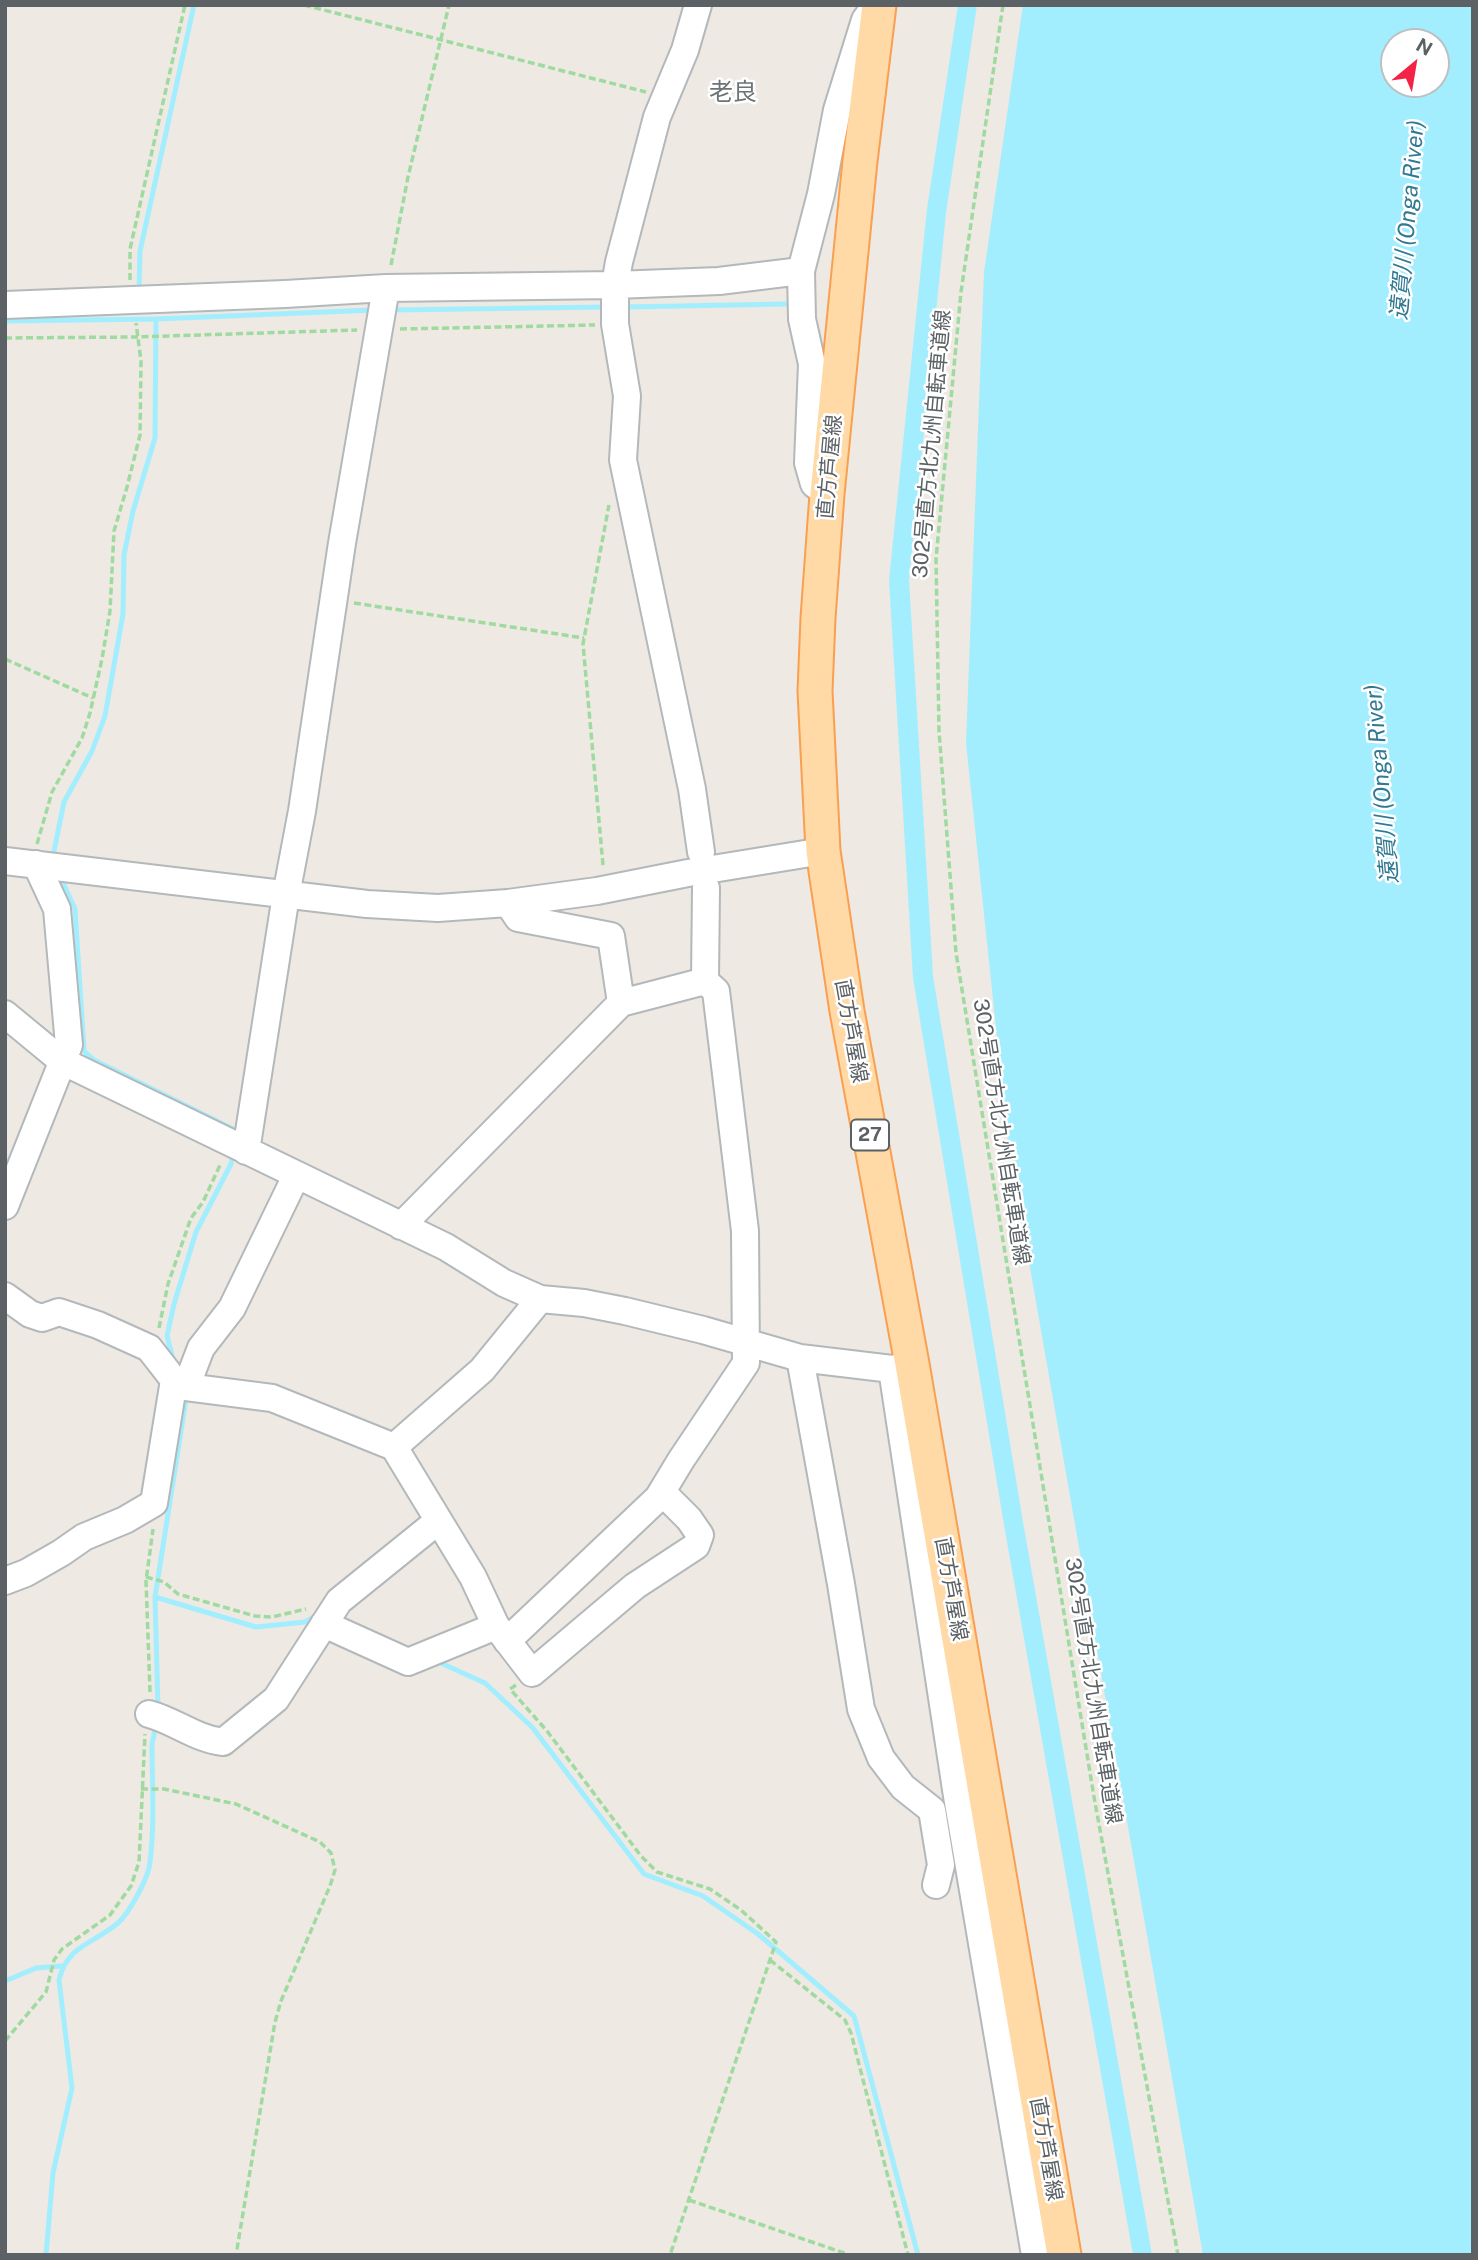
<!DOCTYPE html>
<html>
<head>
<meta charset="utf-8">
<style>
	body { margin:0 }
	#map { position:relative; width:1478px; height:2260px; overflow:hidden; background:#eee9e2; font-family:"Public Sans",sans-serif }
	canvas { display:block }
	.frame { position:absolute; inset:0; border:7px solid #5b6164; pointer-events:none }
	.north { position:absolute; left:1380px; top:28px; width:70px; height:70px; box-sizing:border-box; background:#fff; border:2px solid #bdc0c1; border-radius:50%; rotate:30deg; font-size:19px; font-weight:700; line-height:28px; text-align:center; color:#5b6164 }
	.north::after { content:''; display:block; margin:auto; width:24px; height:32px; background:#f32348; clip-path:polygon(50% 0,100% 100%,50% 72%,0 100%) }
</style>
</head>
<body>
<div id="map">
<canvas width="1478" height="2260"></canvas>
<div class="frame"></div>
<div class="north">N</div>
</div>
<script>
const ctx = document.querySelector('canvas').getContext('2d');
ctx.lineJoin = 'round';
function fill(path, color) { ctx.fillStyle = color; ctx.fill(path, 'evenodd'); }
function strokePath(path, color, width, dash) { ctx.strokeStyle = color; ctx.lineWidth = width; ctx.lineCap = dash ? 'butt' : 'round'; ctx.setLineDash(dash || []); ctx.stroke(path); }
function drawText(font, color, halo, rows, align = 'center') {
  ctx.font = font + ' "Public Sans","Noto Sans JP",sans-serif'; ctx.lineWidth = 5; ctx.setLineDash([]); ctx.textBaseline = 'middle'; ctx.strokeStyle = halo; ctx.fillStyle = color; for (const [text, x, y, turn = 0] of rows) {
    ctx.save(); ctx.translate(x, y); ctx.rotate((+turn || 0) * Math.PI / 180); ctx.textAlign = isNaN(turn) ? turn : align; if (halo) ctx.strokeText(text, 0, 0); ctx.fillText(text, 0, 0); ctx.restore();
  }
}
const water = new Path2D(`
	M958,5h19l-31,208 -37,367 24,396 90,546 129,733h-19l-129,-730 -91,-547 -24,-398 38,-371z
	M1023,5h450v2250h-270l-195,-1113 -42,-399 18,-471zM1394,42h42v42h-42z`);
const stream = new Path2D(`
	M139,291l1,-40 54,-246
	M624,307l162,-3
	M390,310l217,-3
	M5,321l151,-2 217,-9
	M56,860l-2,-9 10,-49 28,-51 13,-35 18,-102 1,-59 9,-44 22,-73 1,-119
	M60,876l15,33 9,142 10,9 145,72
	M174,1363l-7,-27 7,-32 22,-72 35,-68 3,-13
	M155,1597l101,30 49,-5 11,-6
	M434,1660l51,23 47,44 112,147 59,22 55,38 96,82 64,239
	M158,1708l-3,-111 31,-198 -1,-4
	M5,1981l31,-13 26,-2
	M46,2255l7,-82 19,-85 -13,-108c8,-35 36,-37 59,-57 12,-11 31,-46 32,-61 5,-39 2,-79 2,-118l4,-19`);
const path = new Path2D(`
	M304,5l342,87
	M1003,5l-42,287 -25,267 3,172 17,222 138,844 84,458
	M391,265l17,-88 41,-172
	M130,280v-31l55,-244
	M400,329l195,-4
	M5,338l130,-1 222,-7
	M354,603l230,35
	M5,659l88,39
	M37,844l15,-52 30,-54 8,-25 12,-54 8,-48 4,-80 13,-44 13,-52 1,-74 -5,-38
	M603,865l-20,-221 26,-139
	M159,1328l9,-44 23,-66 12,-16 18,-39
	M146,1577l18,5 14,12 77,22 17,1 34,-8
	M516,1685l-6,4 37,42 94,125 16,16 53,17 31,21 35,32 -106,313
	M150,1692l-4,-111 7,-52
	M141,1789h23l72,15 84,38 11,11 4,17 -5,16 -49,115 -6,21 -39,233
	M770,1960l75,60 6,13 57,222
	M5,2041l41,-49 8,-32 8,-11 48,-34 21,-29 8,-24 6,-128
	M689,2200l161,55`);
const minor = new Path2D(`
	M698,5l-13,45 -28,67 -38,145 -4,23v39l12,72 -4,64 69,329 9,63
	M801,271l1,48 10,45 -4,99 6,21 13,10
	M5,305l280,-11 101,-6 229,-3 104,-4 82,-10 20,-77 16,-84 28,-90 5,-7
	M5,861l362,43 71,4 70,-5 89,-12 91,-18 135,-22
	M508,903l10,15 93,18 10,67
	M5,1014l57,47 384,186 58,36 36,16 44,4 41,8 78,19 97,28 92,11 20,-5
	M246,1151l40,-256 16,-84 40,-268 44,-255
	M5,1206l64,-161 -12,-136 -21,-45
	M401,1226l220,-223 84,-22
	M5,1296l25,18 12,4 17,-6 39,13 51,23 25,32
	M800,1358l41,226 20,125 20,49 22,29 29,23 9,55 -5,20
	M892,1369l65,427 78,459
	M186,1387l15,-39 31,-40 64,-132
	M394,1447l79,130 23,49 36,47 103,-87 61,-40 4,-11 -11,-16 -27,-27
	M5,1581l21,-8 35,-20 23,-16 41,-17 29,-17 20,-123 12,7 86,11 122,49 88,-77 58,-71
	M324,1624l84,38 88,-36
	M507,1641l151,-143 23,-38 65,-97 -1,-132 -29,-240 -11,-10 1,-93
	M149,1714c26,7 47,25 74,28l53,-43 63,-98 99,-80`);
const major = new Path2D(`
	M879,5l-19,156 -33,333 -9,124 -3,73 8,160 24,160 65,353 152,891`);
const shields = [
	[870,1135,38]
];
const shieldNames = [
	["27",870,1135]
];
const streetNames = [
	["302号直方北九州自転車道線",932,444,-85],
	["直方芦屋線",830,467,-85],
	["直方芦屋線",851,1031,80],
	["302号直方北九州自転車道線",1001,1132,81],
	["直方芦屋線",951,1589,80],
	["302号直方北九州自転車道線",1093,1691,81],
	["直方芦屋線",1046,2149,80]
];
const waterNames = [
	["遠賀川 (Onga River)",1408,220,-85],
	["遠賀川 (Onga River)",1382,784,-95]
];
const quarterNames = [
	["老良",733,93]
];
fill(water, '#a2eeff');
strokePath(stream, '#a2eeff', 5);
strokePath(minor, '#b3b8bb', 30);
strokePath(major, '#fa9f50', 37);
strokePath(path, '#9fdaa0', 3.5, [7, 3.5]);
strokePath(minor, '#fff', 26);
strokePath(major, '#ffdaa7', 33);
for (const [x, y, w] of shields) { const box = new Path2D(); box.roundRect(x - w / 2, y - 15.5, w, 31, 5); ctx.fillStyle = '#fff'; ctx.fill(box); strokePath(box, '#5b6164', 2); }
drawText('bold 19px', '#5b6164', null, shieldNames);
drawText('21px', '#5b6164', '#fff', streetNames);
drawText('italic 23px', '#307992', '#fff', waterNames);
drawText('24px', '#6c7476', '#fff', quarterNames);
</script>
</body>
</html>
